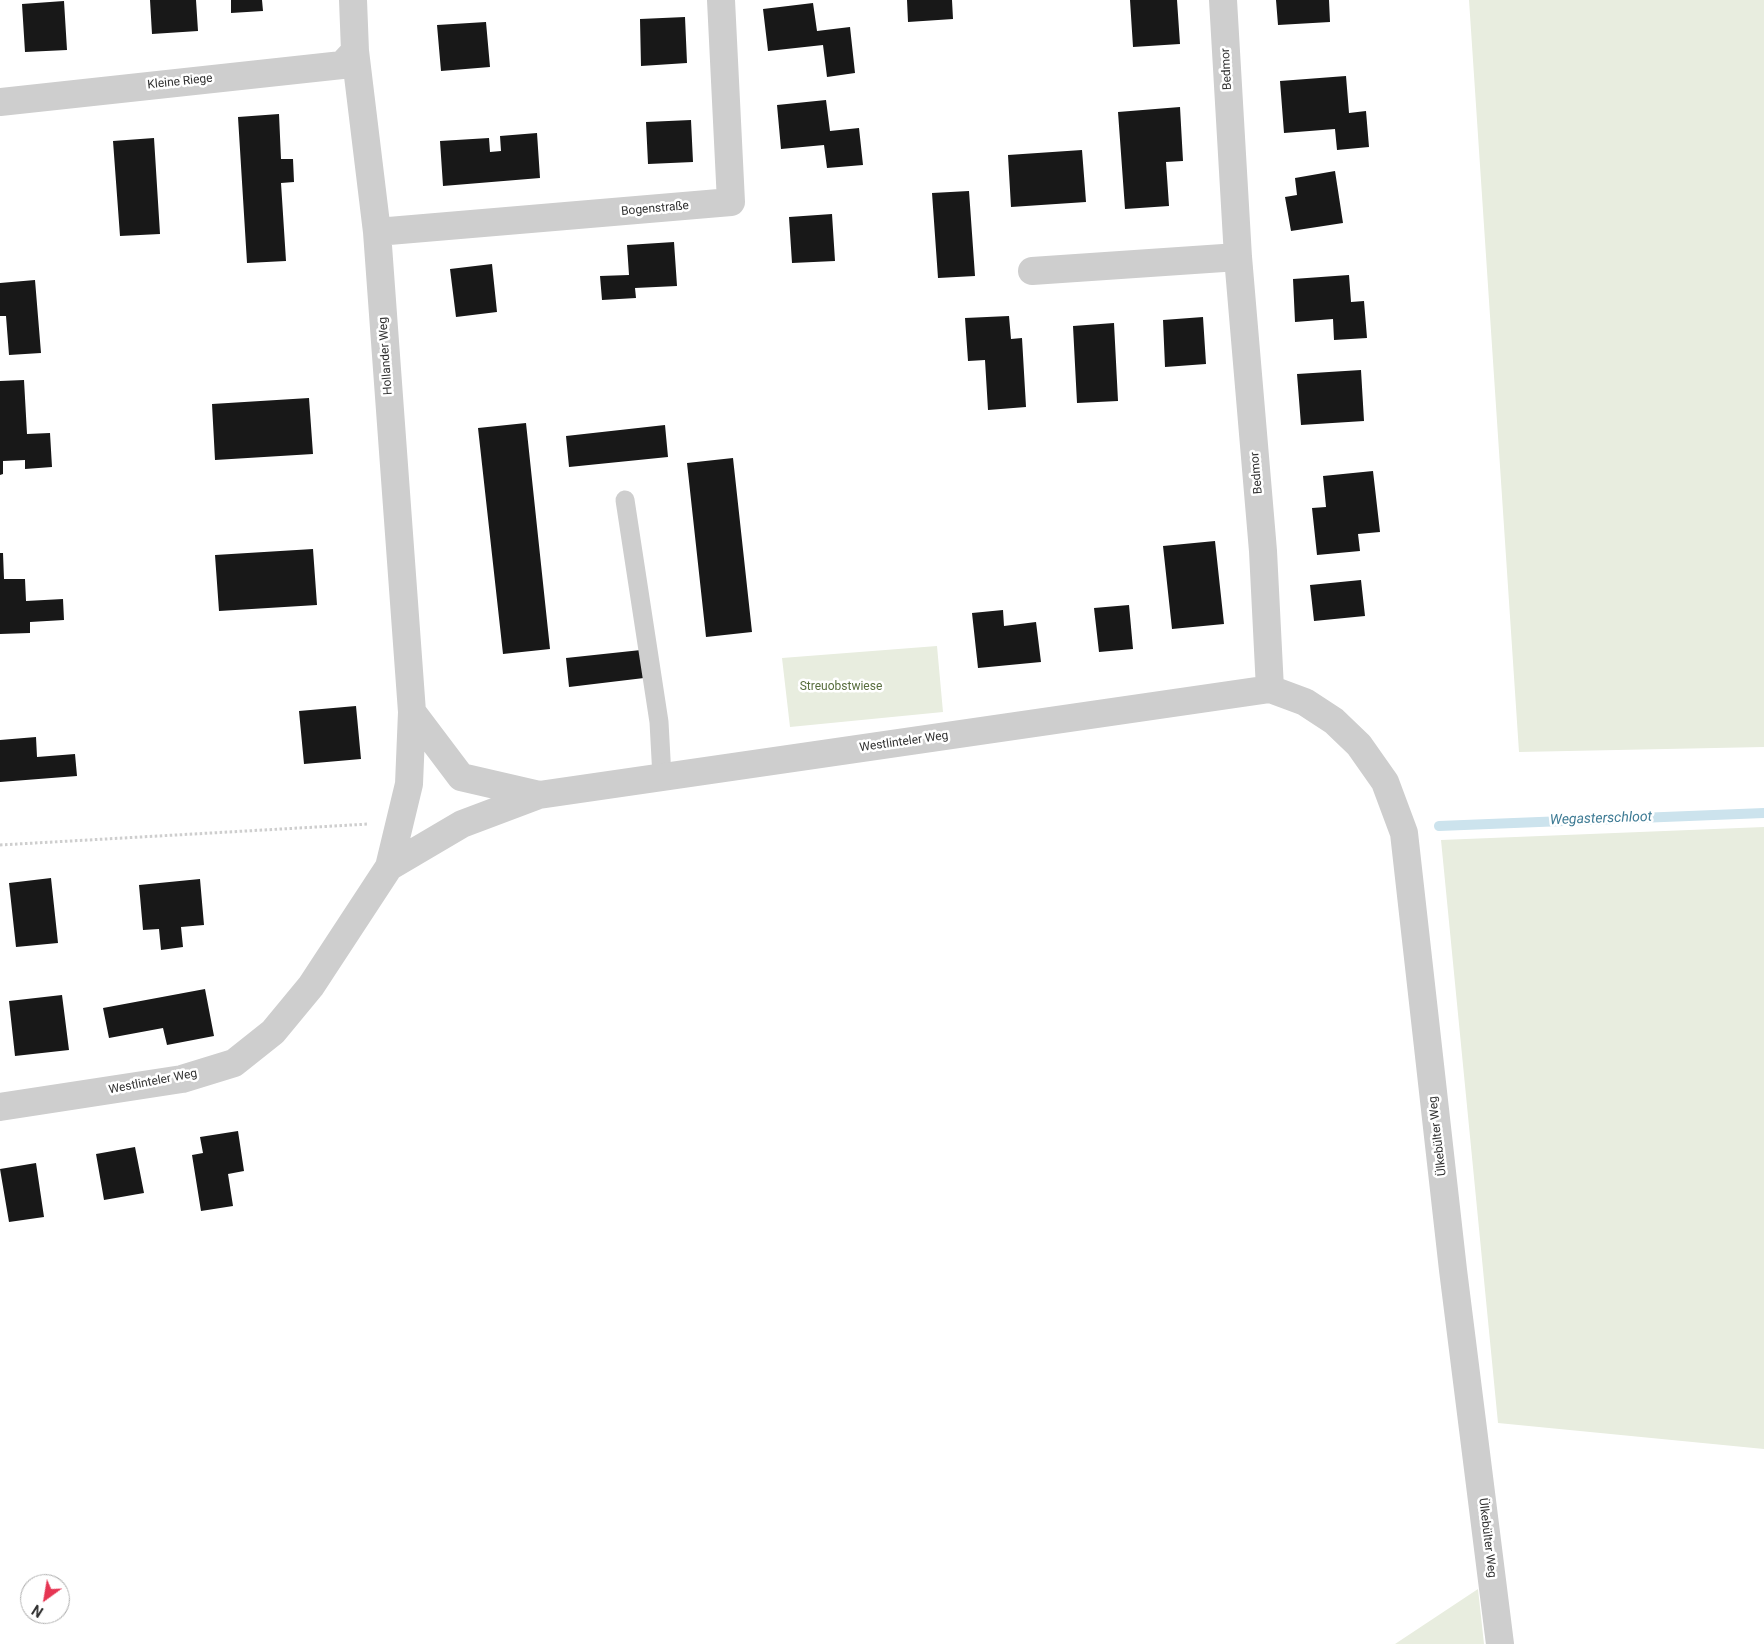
<!DOCTYPE html>
<html>
<head>
<meta charset="utf-8">
<style>
	body { margin:0 }
	#map { position:relative; width:1764px; height:1644px; overflow:hidden; background:#fff; font-family:Roboto,sans-serif }
	canvas { display:block }
	.north { position:absolute; left:20px; top:1574px; width:50px; height:50px; box-sizing:border-box; background:#fff; border:1px solid #adadad; border-radius:50%; rotate:212deg; font-size:14px; font-weight:700; line-height:20px; text-align:center; color:#313131 }
	.north::after { content:''; display:block; margin:auto; width:18px; height:22px; background:#e63553; clip-path:polygon(50% 0,100% 100%,50% 72%,0 100%) }
</style>
</head>
<body>
<div id="map">
<canvas width="1764" height="1644"></canvas>
<div class="north">N</div>
</div>
<script>
const ctx = document.querySelector('canvas').getContext('2d');
ctx.lineJoin = 'round';
function fill(path, color) { ctx.fillStyle = color; ctx.fill(path, 'evenodd'); }
function strokePath(path, color, width, dash) { ctx.strokeStyle = color; ctx.lineWidth = width; ctx.lineCap = dash ? 'butt' : 'round'; ctx.setLineDash(dash || []); ctx.stroke(path); }
function drawText(font, color, halo, rows, align = 'center') {
  ctx.font = font + ' Roboto,sans-serif'; ctx.lineWidth = 5; ctx.setLineDash([]); ctx.textBaseline = 'middle'; ctx.strokeStyle = halo; ctx.fillStyle = color; for (const [text, x, y, turn = 0] of rows) {
    ctx.save(); ctx.translate(x, y); ctx.rotate((+turn || 0) * Math.PI / 180); ctx.textAlign = isNaN(turn) ? turn : align; if (halo) ctx.strokeText(text, 0, 0); ctx.fillText(text, 0, 0); ctx.restore();
  }
}
const green = new Path2D(`
	M1469,0h295v747l-245,5z
	M937,646l6,66 -153,15 -8,-69z
	M1764,827v622l-266,-26 -57,-583z
	M1478,1589l6,55h-89z`);
const stream = new Path2D(`
	M1439,826l325,-13`);
const building = new Path2D(`
	M150,0h46l2,31 -46,3z
	M231,0h31l1,11 -32,2z
	M907,0h45l1,19 -45,3z
	M1130,0h47l3,44 -47,3z
	M1276,0h53l1,22 -52,3z
	M64,1l3,49 -42,2 -3,-48z
	M813,3l4,28 33,-4 5,46 -28,4 -4,-32 -55,6 -5,-42z
	M685,17l2,46 -46,3 -1,-47z
	M486,22l4,45 -49,4 -4,-46z
	M1346,76l3,37 17,-2 3,36 -32,3 -2,-21 -51,4 -4,-52z
	M826,100l4,31 29,-3 4,37 -36,3 -3,-23 -43,4 -4,-44z
	M1180,107l3,54 -17,1 3,44 -44,3 -7,-97z
	M279,114l2,45h12l1,23 -13,1 5,78 -39,2 -9,-146z
	M691,120l2,42 -45,2 -2,-42z
	M537,133l3,45 -97,8 -3,-45 49,-3 1,14 11,-1 -1,-15z
	M154,138l6,96 -40,2 -7,-95z
	M1082,150l4,52 -75,5 -3,-52z
	M1335,171l8,52 -52,8 -6,-34 12,-2 -2,-17z
	M969,191l6,85 -37,2 -6,-85z
	M832,214l3,47 -43,2 -3,-46z
	M674,242l3,44 -42,2 1,10 -34,2 -2,-24 29,-1 -2,-30z
	M492,264l5,48 -41,5 -6,-48z
	M1349,275l2,27 13,-1 3,37 -33,2 -1,-21 -38,3 -2,-43z
	M35,280l6,73 -32,2 -3,-39h-6v-33z
	M1009,316l2,23 11,-1 4,69 -38,3 -3,-50 -17,1 -3,-43z
	M1203,317l3,47 -41,3 -2,-47z
	M1114,323l4,78 -41,2 -4,-77z
	M1361,370l3,51 -63,4 -4,-51z
	M24,380l3,54 23,-1 2,34 -27,2v-9l-22,1v13l-3,1v-94z
	M309,398l4,56 -98,6 -3,-56z
	M526,423l24,226 -47,5 -25,-226z
	M665,425l3,32 -99,10 -3,-31z
	M733,458l19,174 -46,5 -19,-174z
	M1373,471l7,61 -22,2 2,17 -43,4 -5,-47 14,-1 -3,-31z
	M1215,541l9,83 -52,5 -9,-83z
	M313,549l4,56 -98,6 -4,-56z
	M0,553h3l1,26h21l1,22 37,-2 1,21 -34,2v11l-30,1z
	M1361,580l4,36 -51,5 -4,-36z
	M1129,605l4,44 -34,3 -5,-44z
	M1003,610l1,16 32,-4 5,40 -63,6 -6,-55z
	M641,650l3,28 -75,9 -3,-29z
	M356,706l5,53 -57,5 -5,-53z
	M36,737l1,20 38,-3 2,22 -77,6v-42z
	M51,878l7,65 -42,4 -7,-64z
	M200,879l4,46 -23,2 2,20 -22,3 -2,-21 -16,1 -4,-45z
	M205,989l9,47 -47,9 -4,-17 -54,10 -6,-30z
	M62,995l7,55 -54,6 -6,-55z
	M238,1131l6,40 -16,3 5,32 -32,5 -9,-56 11,-2 -3,-16z
	M135,1147l9,46 -40,7 -8,-46z
	M36,1163l8,54 -35,5 -9,-53z`);
const path = new Path2D(`
	M0,845l369,-21`);
const lane = new Path2D(`
	M625,500l34,222 3,55`);
const street = new Path2D(`
	M1223,0l15,257 25,294 7,138
	M0,102l342,-37 13,-14
	M377,232l354,-30 -10,-202
	M1032,271l206,-14
	M412,712l49,65 78,18
	M389,867l73,-43 77,-29 731,-106 35,13 29,19 25,24 26,37 19,51 49,437 47,374
	M0,1107l182,-28 52,-16 39,-31 38,-46 78,-119 20,-83 3,-72 -35,-480 -22,-181 -2,-51`);
const streetNames = [
	["Bedmor",1227,69,-93],
	["Kleine Riege",180,82,-6],
	["Bogenstraße",655,209,-5],
	["Hollander Weg",386,356,-94],
	["Bedmor",1257,473,-95],
	["Westlinteler Weg",904,742,-8],
	["Westlinteler Weg",153,1082,-11],
	["Ülkebülter Weg",1438,1136,-97],
	["Ülkebülter Weg",1487,1538,83]
];
const parkNames = [
	["Streuobstwiese",841,687]
];
const waterNames = [
	["Wegasterschloot",1601,819,-2]
];
fill(green, '#e8eddf');
strokePath(stream, '#cce3ed', 10);
fill(building, '#181818');
strokePath(path, '#cecece', 3, [2.5, 2.5]);
strokePath(lane, '#cecece', 19);
strokePath(street, '#cecece', 28);
drawText('12px', '#313131', '#fff', streetNames);
drawText('12px', '#586d3d', '#fff', parkNames);
drawText('italic 14px', '#3e7b94', '#fff', waterNames);
</script>
</body>
</html>
